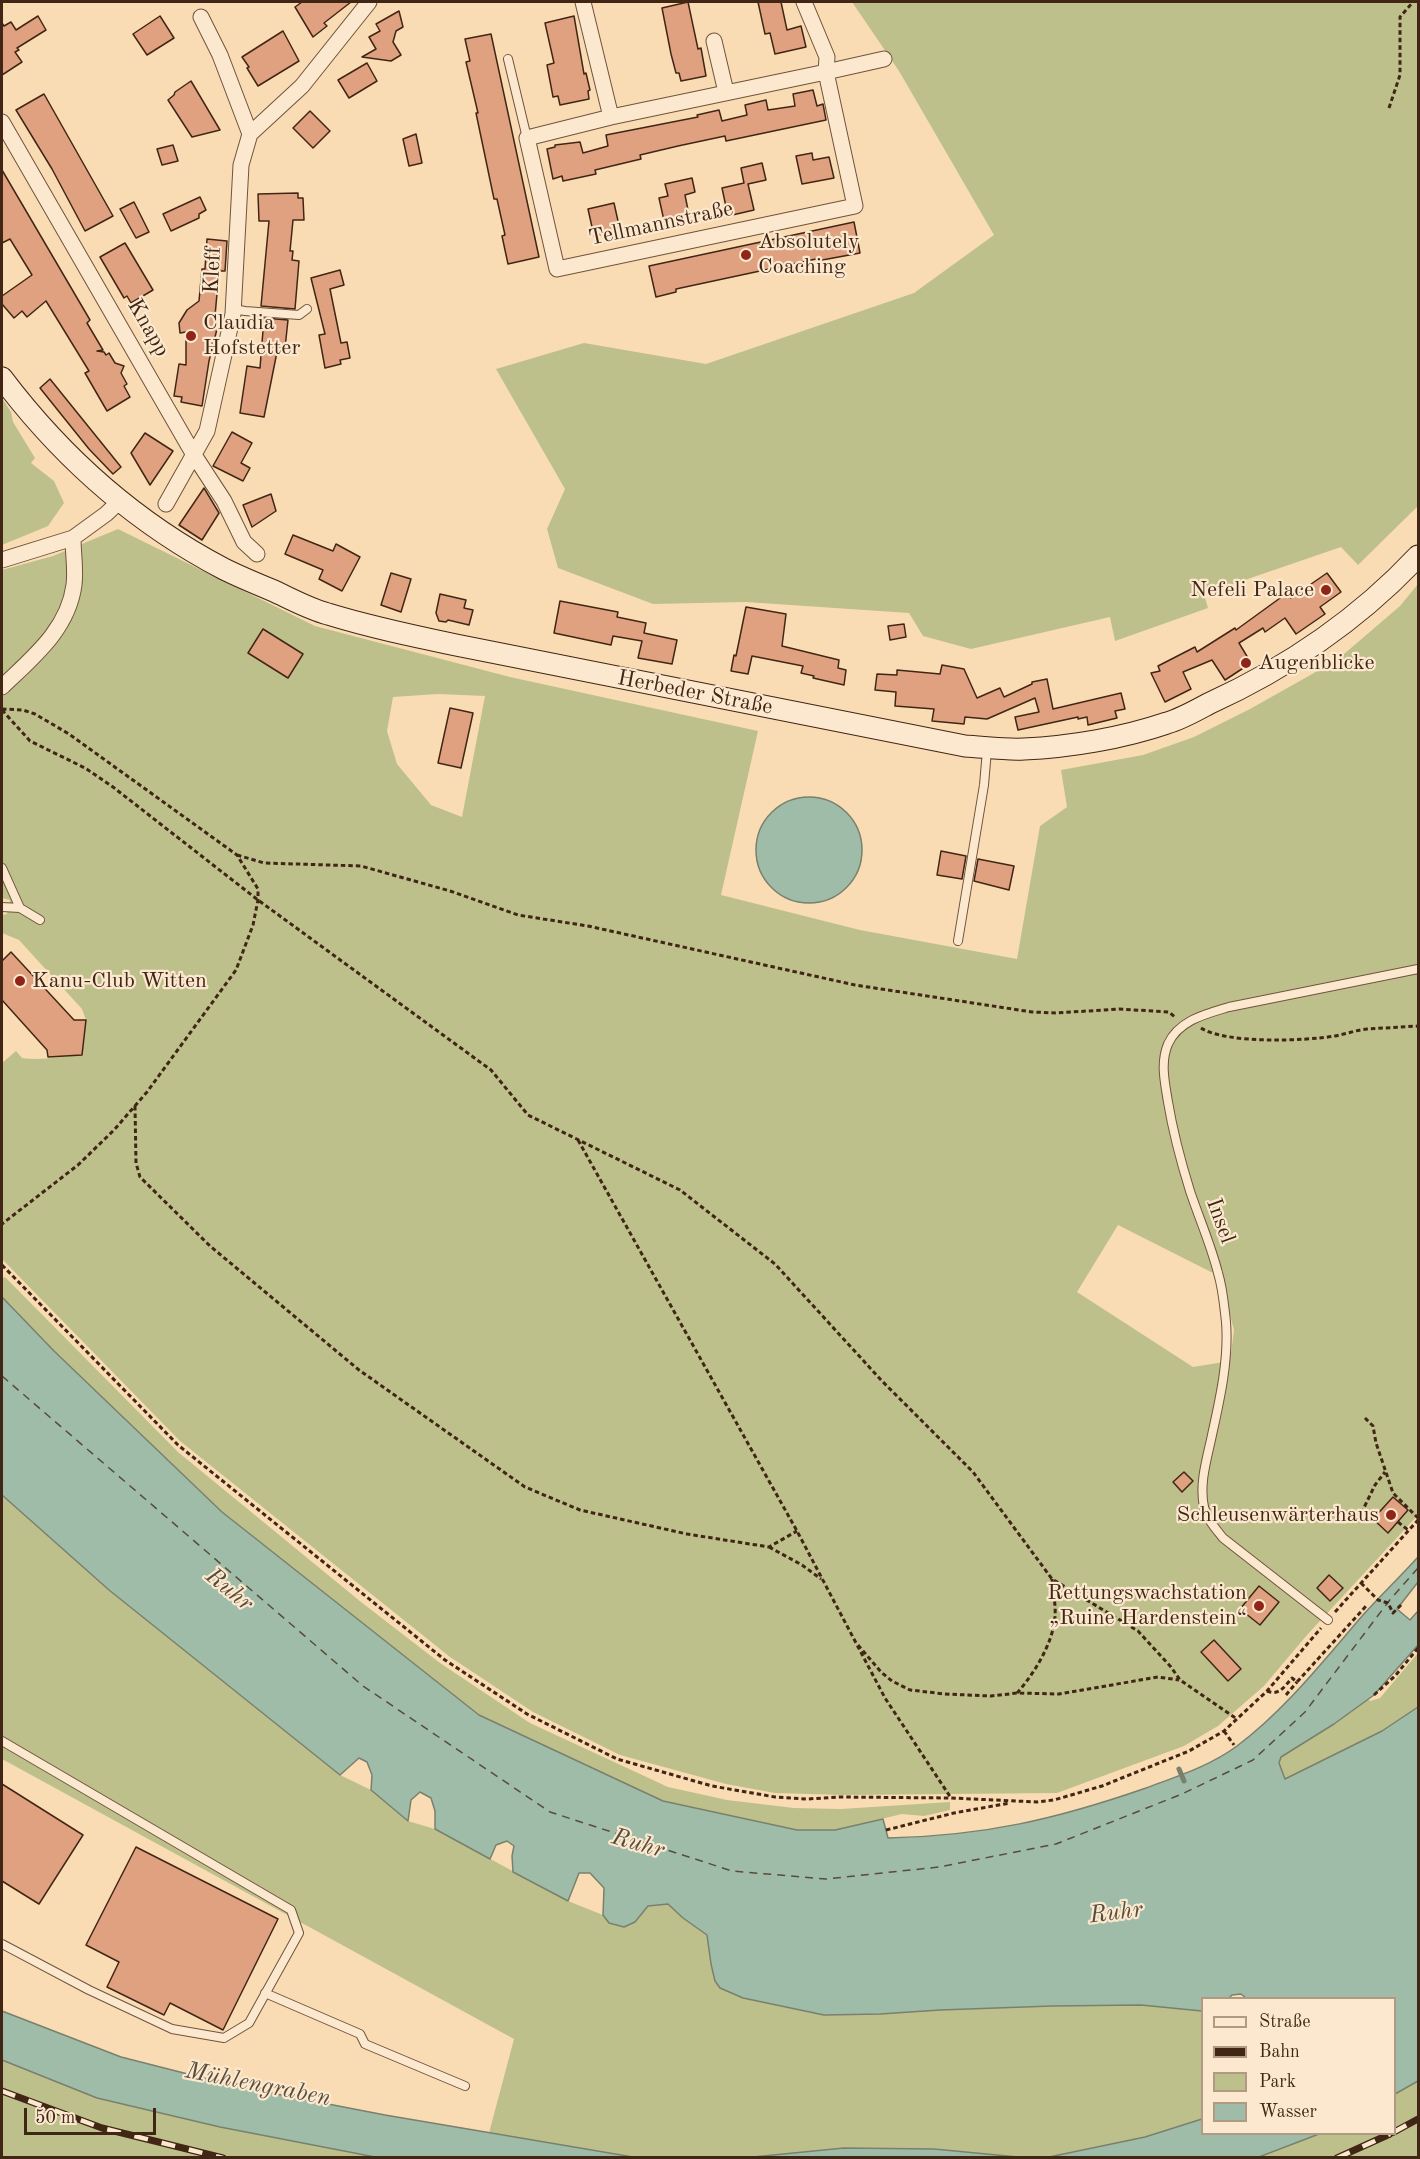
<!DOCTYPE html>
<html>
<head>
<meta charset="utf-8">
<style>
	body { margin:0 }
	#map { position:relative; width:1420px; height:2159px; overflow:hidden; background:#f9dcb3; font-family:"Old Standard TT",serif }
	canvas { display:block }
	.frame { position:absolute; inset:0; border:3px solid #412615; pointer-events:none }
	.legend { position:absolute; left:1201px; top:1997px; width:195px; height:138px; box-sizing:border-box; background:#fbe8ce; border:2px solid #b19a84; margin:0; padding:8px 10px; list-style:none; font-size:18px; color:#412615 }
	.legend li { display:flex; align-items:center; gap:12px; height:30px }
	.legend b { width:30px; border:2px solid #b19a84 }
	.scale { position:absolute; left:24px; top:2108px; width:132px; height:27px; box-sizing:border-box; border:3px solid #412615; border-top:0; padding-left:8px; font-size:18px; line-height:21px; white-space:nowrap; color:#412615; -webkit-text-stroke:4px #fbe8ce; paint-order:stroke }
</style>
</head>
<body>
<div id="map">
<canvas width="1420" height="2159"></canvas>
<div class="frame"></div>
<ul class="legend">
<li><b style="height:8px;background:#fbe8ce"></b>Straße</li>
<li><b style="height:8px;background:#412615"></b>Bahn</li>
<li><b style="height:16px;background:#bec08c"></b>Park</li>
<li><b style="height:16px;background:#9fbca8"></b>Wasser</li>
</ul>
<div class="scale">50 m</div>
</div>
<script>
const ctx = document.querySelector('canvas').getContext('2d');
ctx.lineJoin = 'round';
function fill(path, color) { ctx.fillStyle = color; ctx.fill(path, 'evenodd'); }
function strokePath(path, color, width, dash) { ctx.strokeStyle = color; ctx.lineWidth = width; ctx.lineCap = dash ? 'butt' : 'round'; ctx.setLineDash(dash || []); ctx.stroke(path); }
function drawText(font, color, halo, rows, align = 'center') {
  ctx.font = font + ' "Old Standard TT",serif'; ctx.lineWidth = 4.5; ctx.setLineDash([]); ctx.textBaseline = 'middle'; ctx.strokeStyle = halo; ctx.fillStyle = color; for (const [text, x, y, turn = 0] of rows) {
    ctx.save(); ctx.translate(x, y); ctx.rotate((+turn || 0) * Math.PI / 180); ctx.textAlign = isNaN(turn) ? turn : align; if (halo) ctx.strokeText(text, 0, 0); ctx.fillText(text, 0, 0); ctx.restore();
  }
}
const green = new Path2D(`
	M852,2h566v504l-60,59 -17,-18 -137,47 4,14 -93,33 -5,-24 -139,32 -48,-13 -14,-23 -163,-11 -93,2 -95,-36 -11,-39 18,-40 -69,-120 88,-26 122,21 208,-71 80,-58 -95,-164z
	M2,398l9,14 2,10 22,36 -4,5 23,18 10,22 -16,23 -46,19z
	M118,529l197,97 195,51 248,54 -37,164 139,35 157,29 23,-133 27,-19 -6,-37 82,-15 51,-18 56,-28 87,-49 63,-54 18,-22v931l-111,120 -43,51 -46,40 -34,20 -127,47 -215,2 -67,-2 -49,-9 -106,-29 -87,-43 -83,-55 -270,-216 -178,-182v-196l14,-12 6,7c20,3 40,-2 60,-3l4,-35 -4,-11 -63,-69 -17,-7v-18l5,-1 3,-14 -8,-2v-328l51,-14zM438,694l47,2 -23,121 -31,-12 -34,-41 -10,-33 6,-34zM1118,1225l93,47 8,2 15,56 -4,31 -37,6 -116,-75z
	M5,1277l173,175 183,150 79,61 90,60 138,64 59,13 67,8 47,1 109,-7v8l-26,6 -22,-2 -67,16h-38l-134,-29 -184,-86 -257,-203 -168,-161 -52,-54v-19z
	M2,1495l107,95 231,185 31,15 37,31 27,8 133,72 35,14 6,8 26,-1 13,-16 20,-2 15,14 24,17 4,29 4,17 5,7 23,10 137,16 60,-4 112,-4 89,-1 61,-6v120l-57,18 -96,21 -31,-1 -84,-8 -90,-1 -91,10 -120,-1 -144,-24 25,-94 -512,-280z
	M1418,1653v54l-36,24 -97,48 -6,-16 2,-6 53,-33 34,-25 2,2 10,-3z
	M2,2060l95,38 123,29 155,30h-373z
	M1418,2081v76l-159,1 60,-24h75l1,-40z`);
const water = new Path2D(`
	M756 850a53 53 0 1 1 106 0a53 53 0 1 1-106 0Z
	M2,1297l52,54 168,161 257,203 184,86 134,29h38l48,-11 5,19c96,-2 169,-19 258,-50 32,-12 64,-22 91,-42 48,-36 87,-86 126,-131 18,-20 36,-37 55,-58v25l-21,27 13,11 8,-9v34l-44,50 -40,29 -53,33 -2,6 6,16 97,-48 36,-24v374l-23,13 -1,-96h-148l-5,-4 -9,1 -3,3h-27v13l-61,-6 -89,1 -112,4 -60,4 -56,1 -81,-17 -23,-10 -5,-7 -4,-17 -4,-29 -24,-17 -15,-14 -20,2 -13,16 -11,5 -15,-4 -6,-8 1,-27 -14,-15h-11l-11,28 -55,-29 -1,-16 2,-10 -7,-5 -11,4 -6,14 -55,-30v-18l-4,-13 -11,-6 -9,8 -3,21 -37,-31 1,-15 -5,-13 -8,-4 -19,17 -231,-185 -107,-95z
	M2,2011l119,46 114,29 150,29 248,42h-258l-155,-30 -123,-29 -95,-38z
	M1202,2119v15h117l-60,23h-210l96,-20z
	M844,2148l90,1 84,8h-265z`);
const stream = new Path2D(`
	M1179,1769l5,12`);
const ferry = new Path2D(`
	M2,1376l361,310 187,126 182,59 94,8 113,-12 117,-23 126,-50 71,-34 52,-48 84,-111 29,-33`);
const building = new Path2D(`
	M302,2h49l-27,21 3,3 -14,11 -18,-30z
	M688,2l10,47 3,-1 5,28 -25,5 -2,-8h-3l-5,-19 -9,-46z
	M758,2h23l6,28 14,-4 5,21 -31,7 -5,-21 -5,1z
	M399,11l4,16 -7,4 -3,11 8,13 -10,6 -29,-4 14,-8 -7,-12 11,-6 -4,-7z
	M38,16l8,14 -29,18 2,2 -4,2 7,10 -20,13v-52l2,3 7,-4 5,8z
	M160,16l14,22 -27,17 -14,-21z
	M574,16l10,58 2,-1 4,17 -2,1 1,8 -29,6 -2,-9 -5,1 -6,-32 7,-2 -9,-40z
	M283,31l16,30 -41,25 -11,-18 2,-1 -7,-10z
	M491,34l48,223 -31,7 -6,-28 3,-1 -8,-36h-3l-18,-86h2l-12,-51 4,-1 -5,-22z
	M367,63l10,18 -28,17 -11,-18z
	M191,81l29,49 -28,7 -24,-37 6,-5 1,-3z
	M813,90l4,16 6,-2 3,16 -100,21 -1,-5 -47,10 -38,9 1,4 -46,11 1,4 -33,7 -1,-5 -9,3 -6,-30 8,-2v-2l25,-3 3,11 25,-7 -2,-11 92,-18 -1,-2 22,-5 3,11 25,-6 -2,-10 21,-5 2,10 27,-4 -2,-12z
	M44,94l69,122 -28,15 -33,-62 -36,-59z
	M310,111l20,20 -17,17 -20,-20z
	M416,134l6,29 -13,3 -6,-27z
	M173,145l5,16 -16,4 -5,-16z
	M812,153l1,7 16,-3 5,21 -32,6 -6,-28z
	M762,163l4,17 -18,4 6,26 -26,6 -6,-28 22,-5 -3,-15z
	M2,170l88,150 -3,3 16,27 -6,1 7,1 2,3 3,-2 6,10 9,3 -3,7 6,11 -3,2 6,11 -23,14 -22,-38 4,-2 -43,-70 -19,16 -5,-6 -8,7 -12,-14v-8l30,-21 -22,-36 -8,4z
	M692,178l3,14 -10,3 5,25 -25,5 -6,-27 9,-2 -3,-12z
	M298,193v5h5l1,22h-11l-3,31h3l-1,9 7,1 -4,48 -34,-3 8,-85h-10l-1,-27z
	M200,197l6,13 -7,4v4l-28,13 -8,-17z
	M134,202l15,30 -13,6 -16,-29z
	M614,203l6,27 -26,6 -6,-27z
	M854,222l6,31 -43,8 -1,-2 -140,30v3l-20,5 -7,-31z
	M207,239l20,2 -2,30h-6l-4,45 5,1 -11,44 -7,45 -21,-4 1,-5 -8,-1 5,-32 7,1v-33l-6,1 -1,-10 8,-13 12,-9 3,-32h3z
	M125,243l28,47 -22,13 -4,-7 -3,2 -24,-41z
	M340,270l4,15 -14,4 11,54 6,-1 3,16 -10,2 1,4 -16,4 -6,-33 6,-1 -14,-56z
	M264,318l24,2 -3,28 -7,-1 -14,70 -24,-4 7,-47 13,2z
	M50,379l71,88 -8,7 -24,-25 -49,-61z
	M232,432l20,11 -11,20 9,5 -7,13 -30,-15z
	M145,433l28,18 -23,34 -19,-32z
	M204,488l15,25 -17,27 -23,-15z
	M271,494l5,17 -24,16 -9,-22z
	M293,535l40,16 3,-7 24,13 -18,34 -23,-12 4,-9 -38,-16z
	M391,573l20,6 -10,33 -20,-7z
	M1327,573l14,19 -21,15 5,7 -29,20 -11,-16 -20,14 -2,-4 -24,15 12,20 -26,17 -13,-20 -29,12 8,17 -26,13 -14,-29 9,-2 -2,-5 37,-19 2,5 38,-24 1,2 51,-37 4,5z
	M440,594l26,6 -2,8 9,2 -4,15 -21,-5 -2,2 -7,-1 -3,-8z
	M560,601l58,11 -1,5 29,6 -2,10 33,7 -5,24 -34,-6 4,-17 -29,-5 -2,9 -57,-12z
	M746,607l40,7 -4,32 57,14 -1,8 8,2 -2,15 -31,-7 1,-2 -13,-3 2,-7 -51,-10 -4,18 -17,-3 3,-16 2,1z
	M904,624l2,13 -16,3 -2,-14z
	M263,629l40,25 -15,24 -40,-25z
	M942,665l22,4 13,29 23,-10 4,9 28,-13v-2l15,-3 6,30 68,-16 4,16 -10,2 2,7 -29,7 -1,-8 -9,2v-2l-60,13 -3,-13 24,-5 -4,-14 -48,21 -22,-2 -1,7 -32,-3 2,-12 -39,-3 1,-14 -21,-2 2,-16 20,1v-5l43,4z
	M450,708l23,5 -12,55 -23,-5z
	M941,851l25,5 -4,23 -25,-4z
	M978,859l36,7 -5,24 -35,-9z
	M11,952l63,68h12l-4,35 -34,2 -1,-7 -45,-50v-39z
	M1184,1472l9,9 -11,11 -9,-10z
	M1393,1497l15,13 -20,23 -15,-14z
	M1329,1575l14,13 -13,13 -13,-13z
	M1259,1586l20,16 -19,23 -20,-16z
	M1214,1640l27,29 -13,12 -27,-29z
	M2,1784l81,51 -44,69 -37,-23z
	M136,1847l142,72 -55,111 -53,-27 -6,12 -57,-28 12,-25 -33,-17z`);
const path = new Path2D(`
	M1389,108l11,-33v-58l13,-15
	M2,709l21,1 12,4 34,20 168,121 21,34v11l-5,25 -17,45 -89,122 -33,38 -36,35 -76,59
	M2,710l28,31 55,27 28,19 145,113 233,170 37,45 152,75 95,74 107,117 91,91 79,107 86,52 33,36 9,13 57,39
	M237,855l27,8 97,3 89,25 68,24 70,11 267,59 177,27 24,1 63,-4 50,3 7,6
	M1201,1028c25,16 104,13 134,8 11,-2 21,-6 32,-7 17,-1 34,-2 51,-3
	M135,1106l1,57 4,14 70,69 149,124 166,117 55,23 107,24 82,13 28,-16
	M578,1140l219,391 88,167 66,100
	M2,1265l176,180 267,215 82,54 90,45 95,27 63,11 32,2 32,-2 112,1 86,4 17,-2 48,-14 87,-35 35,-20 43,-40 54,-63
	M1365,1418l8,8 3,17 17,50 25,25
	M1358,1520l17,-35 10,-13
	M1398,1522l10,8
	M769,1547l33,18 19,14
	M1361,1583l17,17 10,3 5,10 10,-10
	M1335,1612l83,-92
	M858,1645l23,27 11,9 18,9 35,4 46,2 26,-3 42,1 99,-17 21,3
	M1267,1691c12,5 17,-4 25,-13l5,4 70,-77
	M1017,1693c17,-19 36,-50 38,-76 1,-12 -2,-25 -3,-38
	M1286,1695l11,-13
	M1374,1695l21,-19 23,-28
	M1224,1731l10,14
	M886,1830l68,-17 56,-10`);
const lane = new Path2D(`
	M508,59l19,79
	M233,309l12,2 54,4 8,-6
	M2,868l18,40 20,12
	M2,907l18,1
	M958,941l26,-156 3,-35
	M1328,1620l-105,-82c-8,-10 -16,-19 -19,-31 -5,-24 3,-48 8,-72 8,-36 17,-76 14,-113 -2,-17 -3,-33 -8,-49 -7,-28 -19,-55 -28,-82 -9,-29 -17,-59 -22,-89 -3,-19 -8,-39 0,-58 11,-24 38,-30 61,-37l189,-38
	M2,1741l289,169 8,23 -50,90 -25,15 -52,-9 -83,-39 -87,-46
	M265,1993l95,41 5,10 100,42`);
const street = new Path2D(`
	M583,2l28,115
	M804,2l23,55 -1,15 58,-13
	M201,17l19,38 30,79
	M714,41l12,51
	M826,72l29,134 -298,63 -30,-131 84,-21z
	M2,122l192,333 30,46 20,41 13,12
	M166,504l41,-73 26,-117 8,-149 9,-31 52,-48 67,-84
	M2,560l71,-22 33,-24 14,-13
	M2,687c30,-29 66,-57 72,-102 2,-15 -1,-32 -1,-47`);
const secondary = new Path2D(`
	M2,378c59,78 134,145 222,191 16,8 33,15 50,22 17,8 35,18 54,23 42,13 85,22 128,31l509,101c19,1 40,4 59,3 46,-2 99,-11 143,-26 14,-4 28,-12 41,-19 79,-36 151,-85 210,-148`);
const rail = new Path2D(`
	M2,2091l100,37 121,30
	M1394,2132l24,-13
	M1337,2158l53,-24`);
const markers = [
	[746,255,6,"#8f2418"],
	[191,336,6,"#8f2418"],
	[1326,590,6,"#8f2418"],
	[1246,663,6,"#8f2418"],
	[20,981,6,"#8f2418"],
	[1391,1515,6,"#8f2418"],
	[1259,1606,6,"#8f2418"]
];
const streetNames = [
	["Tellmannstraße",661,224,-12],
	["Kleff",213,270,-87],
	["Knapp",148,328,60],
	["Herbeder Straße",695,693,11],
	["Insel",1220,1221,70]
];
const poiNames = [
	["Absolutely",758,242],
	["Coaching",758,267],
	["Claudia",203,323],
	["Hofstetter",203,348],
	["Nefeli Palace",1314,590,"right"],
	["Augenblicke",1258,663],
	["Kanu-Club Witten",32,981],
	["Schleusenwärterhaus",1379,1515,"right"],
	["Rettungswachstation",1247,1593,"right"],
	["„Ruine Hardenstein“",1247,1618,"right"]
];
const waterNames = [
	["Ruhr",229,1590,39],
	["Ruhr",638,1844,16],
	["Ruhr",1116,1913,-7],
	["Mühlengraben",258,2085,11]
];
fill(green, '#bec08c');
fill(water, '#9fbca8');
strokePath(water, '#79806d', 1.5);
strokePath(stream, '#79806d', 5);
strokePath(ferry, '#584c3a', 1.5, [8, 6]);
fill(building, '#e0a181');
strokePath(building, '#412615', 1.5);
strokePath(lane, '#6f543c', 10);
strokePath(street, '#6f543c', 17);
strokePath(secondary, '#412615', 23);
strokePath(path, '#412615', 3, [4.5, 3]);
strokePath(lane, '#fbe8ce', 8);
strokePath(street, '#fbe8ce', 15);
strokePath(secondary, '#fbe8ce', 21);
strokePath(rail, '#412615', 7);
strokePath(rail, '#fbe8ce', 4.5, [14]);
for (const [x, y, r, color] of markers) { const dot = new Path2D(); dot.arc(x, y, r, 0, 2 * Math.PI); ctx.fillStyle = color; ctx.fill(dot); strokePath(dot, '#fbe8ce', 2); }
drawText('22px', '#412615', '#fbe8ce', streetNames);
drawText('22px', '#412615', '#fbe8ce', poiNames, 'left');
drawText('italic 24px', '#584c3a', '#fbe8ce', waterNames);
</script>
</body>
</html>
